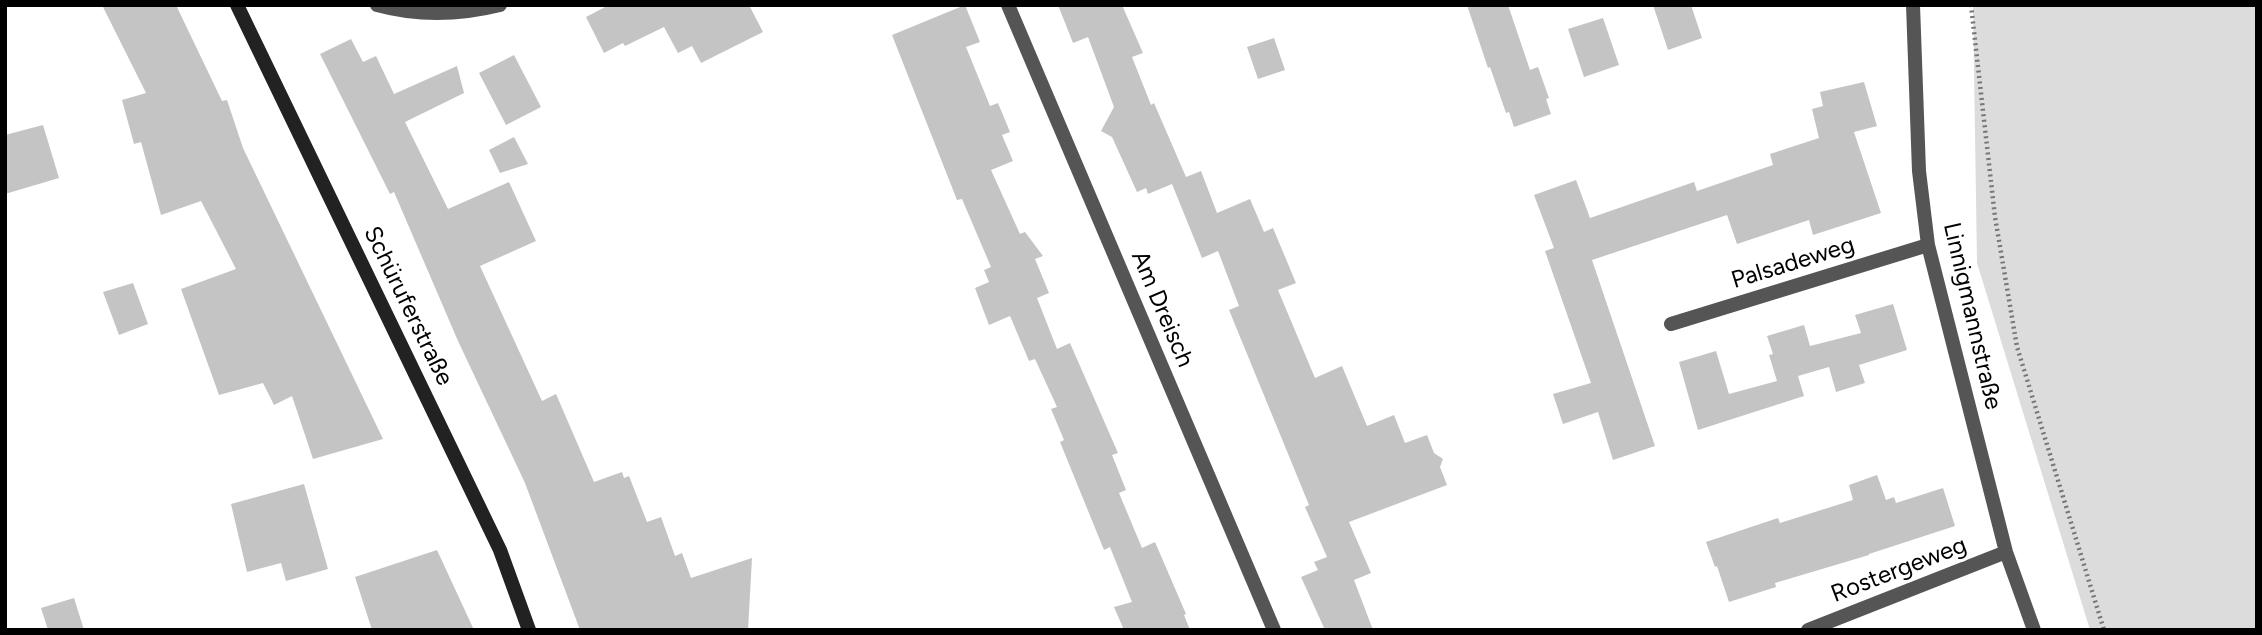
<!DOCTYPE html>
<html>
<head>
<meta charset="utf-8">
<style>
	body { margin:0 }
	#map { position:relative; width:2262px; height:635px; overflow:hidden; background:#fff; font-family:Figtree,sans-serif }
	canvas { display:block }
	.frame { position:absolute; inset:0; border:7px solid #000; pointer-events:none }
</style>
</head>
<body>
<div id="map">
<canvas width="2262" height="635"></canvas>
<div class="frame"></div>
</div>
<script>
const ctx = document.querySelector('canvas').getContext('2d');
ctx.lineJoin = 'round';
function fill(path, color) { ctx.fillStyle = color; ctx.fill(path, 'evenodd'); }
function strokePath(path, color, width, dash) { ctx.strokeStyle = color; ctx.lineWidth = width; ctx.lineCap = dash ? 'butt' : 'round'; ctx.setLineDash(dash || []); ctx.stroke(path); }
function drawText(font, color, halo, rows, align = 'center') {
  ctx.font = font + ' Figtree,sans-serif'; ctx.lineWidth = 6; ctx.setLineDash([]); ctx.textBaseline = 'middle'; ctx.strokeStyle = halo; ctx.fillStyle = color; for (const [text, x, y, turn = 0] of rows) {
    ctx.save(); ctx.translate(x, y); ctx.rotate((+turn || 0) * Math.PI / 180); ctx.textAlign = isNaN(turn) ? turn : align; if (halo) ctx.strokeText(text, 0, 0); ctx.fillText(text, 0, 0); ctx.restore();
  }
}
const green = new Path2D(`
	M1973,5h284v625h-167l-113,-367z`);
const building = new Path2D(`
	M102,5h74l46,96 5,-1 16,48 140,291 -70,20 -21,-63 -18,9 -11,-22 -44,12 -38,-106 55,-20 -35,-68 -40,14 -20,-73 -7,2 -12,-44 24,-7z
	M609,5h140l14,27 -62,31 -9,-17 -14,7 -14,-26 -39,19 -2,-3 -19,10 -18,-36z
	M965,5l15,37 -14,5 24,59 8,-3 12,29 -8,3 11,26 -22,9 29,64 5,-2 18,24 -8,3 14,34 -12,5 20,51 13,-6 48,110 -6,2 14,35 -7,3 23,55 13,-6 31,72 -2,1 6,15h-66l-10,-23 18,-5 -22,-55 -6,3 -44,-108 4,-2 -13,-31 6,-2 -22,-48 -6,2 -19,-45 -21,9 -14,-37 14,-6 -5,-12 7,-3 -29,-68 -5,1 -65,-165z
	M1058,5h64l21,48 -11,4 19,48 3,-2 32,74 15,-6 16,42 33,-14 14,33 9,-4 23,55 -18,7 37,88 27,-12 25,60 27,-11 11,28 22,-8 7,18 9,6 -3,8 7,18 -98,37 22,51 -17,7 19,50h-48l-24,-53 17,-7 -4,-8 13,-5 -22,-50 4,-2 -80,-195 10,-4 -21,-55 -16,7 -30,-74 -24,10 -2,-6 -9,4 -25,-55 -11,-6 13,-24 -26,-70 -15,6z
	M1467,5h41l22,65 8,-3 11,31 -3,1 5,15 -37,13 -5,-15 -3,1 -16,-46 -2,1z
	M1653,5h38l11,33 -34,12z
	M1603,18l16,47 -35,12 -16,-48z
	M1274,38l11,32 -27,9 -11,-32z
	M351,39l12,23 13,-6 18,38 63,-28 7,27 -59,29 43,87 61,-27 27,59 -56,25 62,135 14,-7 38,88 28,-10 2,6 5,-2 18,46 14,-5 14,39 7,-3 9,25 61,-20 -4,72h-168l-55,-147 -67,-142 -64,-149 -4,2 -70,-140z
	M514,55l27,52 -35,18 -27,-52z
	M1864,82l13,44 -23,6 27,81 -68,22 -4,-15 -72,24 -10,-29 -135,45 63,186 -42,14 -15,-48 -35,12 -10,-30 38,-11 -46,-132 9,-3 -20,-53 42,-15 14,38 104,-36 3,9 76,-26 -3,-11 49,-16 -7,-29 11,-3 -3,-14z
	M43,125l16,53 -54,16v-59z
	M514,137l14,27 -28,9 -11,-23z
	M133,283l15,41 -29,11 -16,-43z
	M1893,304l14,46 -48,15 6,18 -29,9 -7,-25 -31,9 6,20 -106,34 -19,-68 37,-11 13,43 48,-13 -8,-26 4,-1 -6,-18 37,-11 6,21 51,-13 -6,-18z
	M1877,475l9,25 8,-3 2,6 47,-15 12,38 -86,28v1l-94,28 1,4 -47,15 -12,-36 -2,1 -9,-25 72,-24 2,5 73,-23 -4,-15z
	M304,484l24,85 -42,12 -5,-18 -34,9 -16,-68z
	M437,550l37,80h-102l-17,-53z
	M74,598l10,32h-36l-7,-22z`);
const path = new Path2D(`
	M1971,5l24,212 22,130 87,283`);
const street = new Path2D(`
	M377,5c40,11 83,10 123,0
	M1008,5l266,625
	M1913,5l6,166 9,74 78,307 28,78
	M1671,324l257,-79
	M1808,630l198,-78`);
const secondary = new Path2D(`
	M237,5l263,545 29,80`);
const streetNames = [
	["Palsadeweg",1793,263,-17],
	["Schüruferstraße",408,306,64],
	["Am Dreisch",1162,309,67],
	["Linnigmannstraße",1972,316,77],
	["Rostergeweg",1899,570,-21]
];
fill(green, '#dcdcdc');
fill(building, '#c4c4c4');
strokePath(path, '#777', 4.5, [2, 3.5]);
strokePath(street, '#555', 14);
strokePath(secondary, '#222', 14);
drawText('24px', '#000', '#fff', streetNames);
</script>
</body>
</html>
